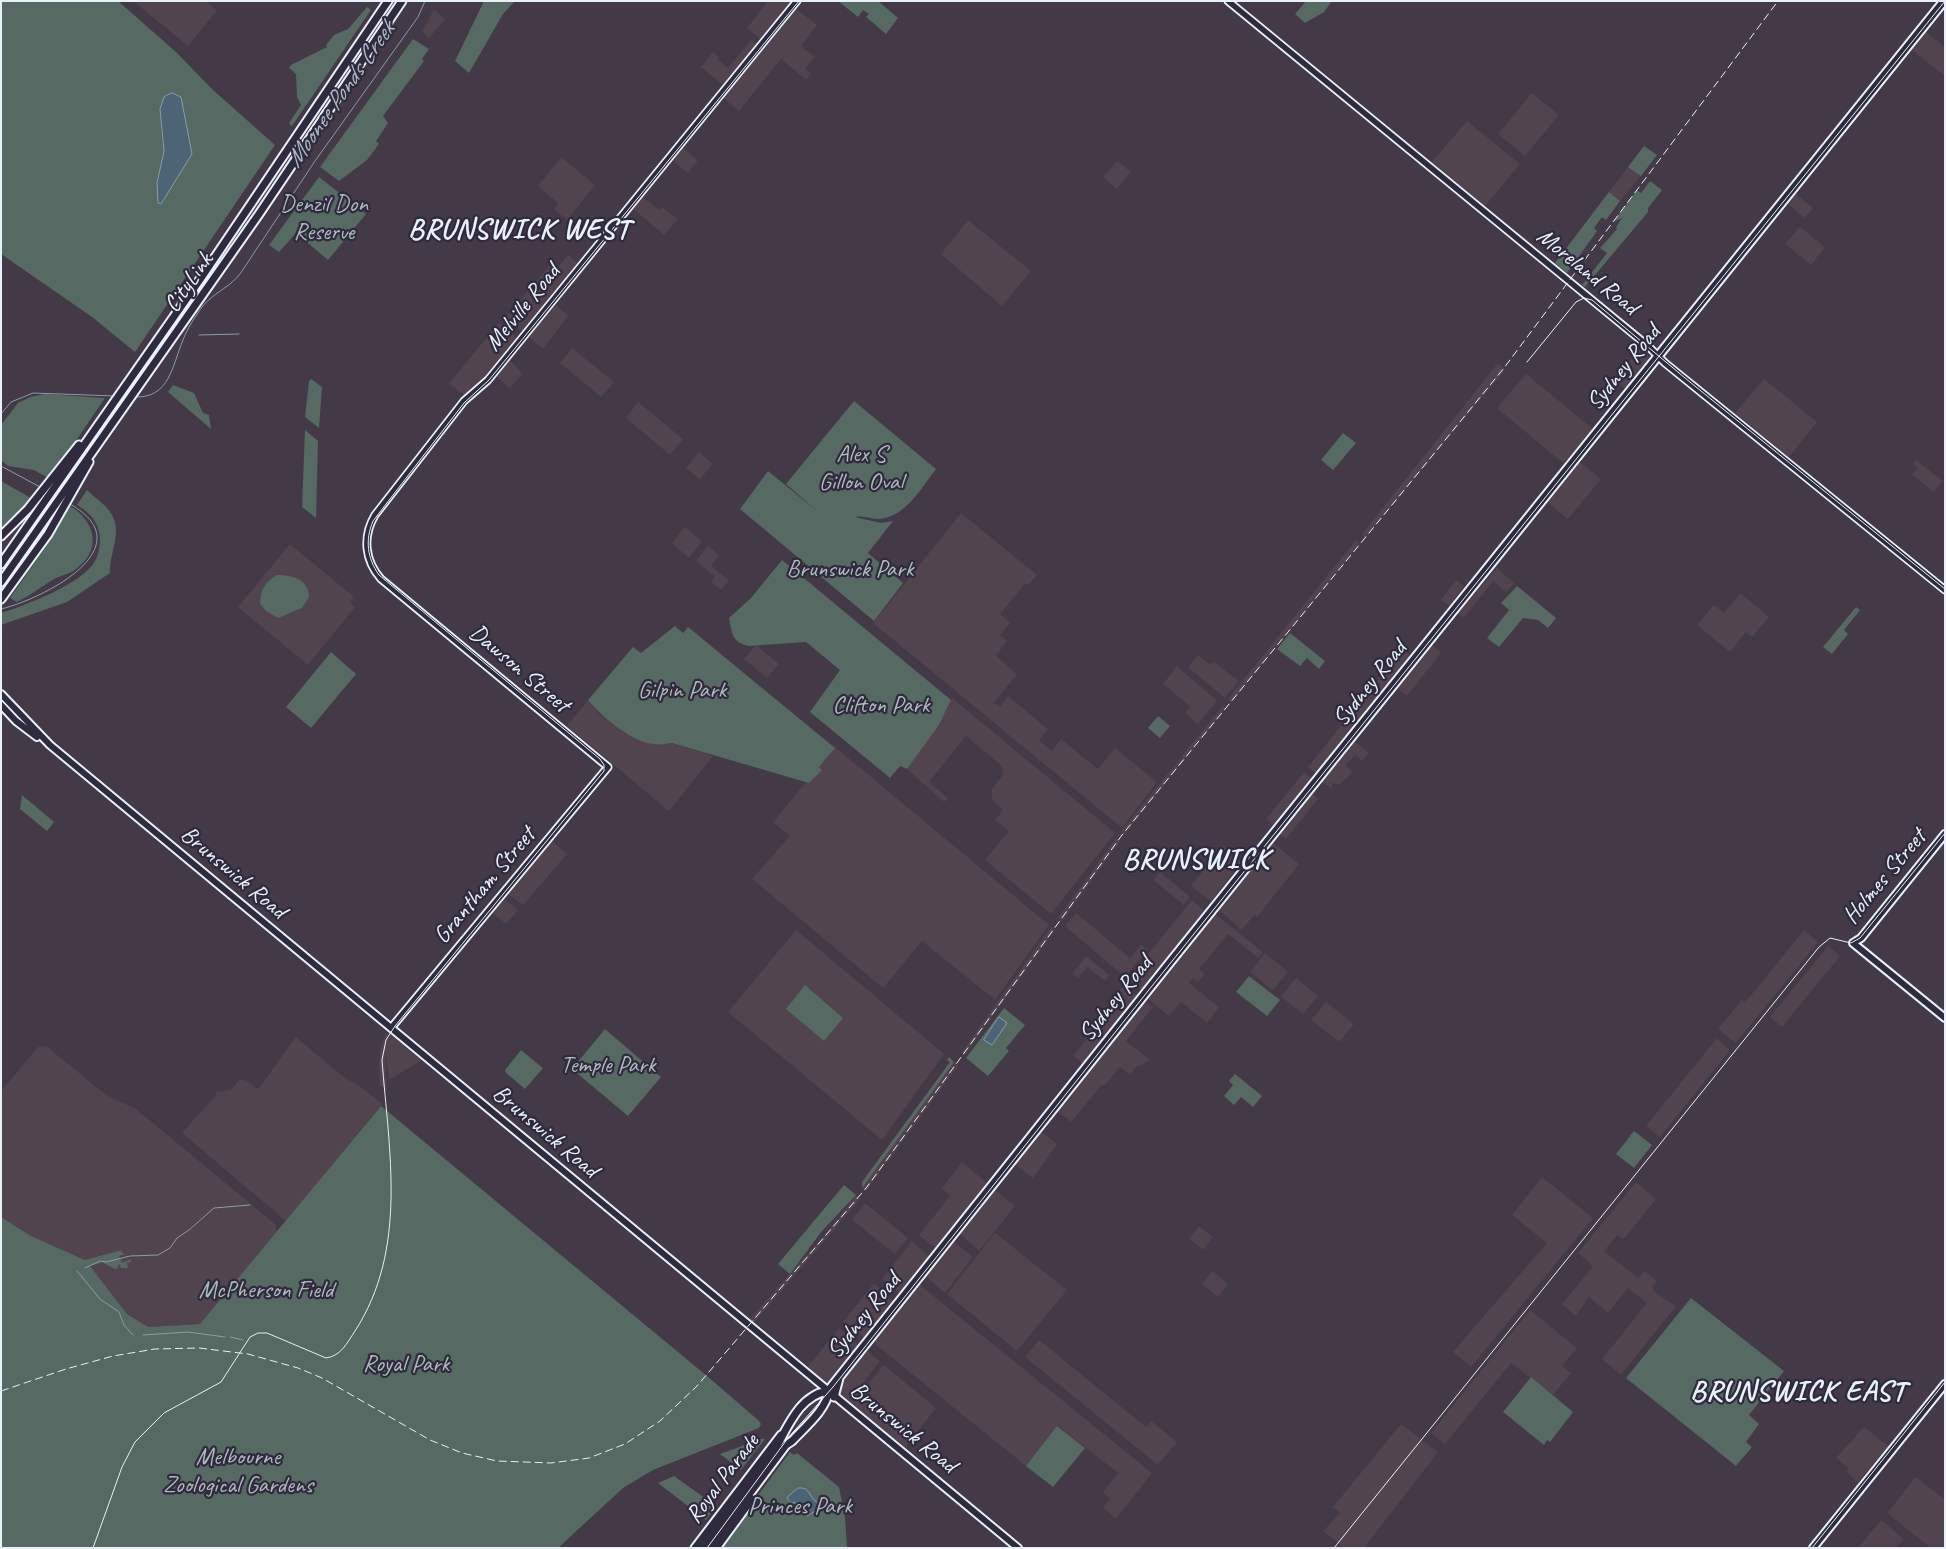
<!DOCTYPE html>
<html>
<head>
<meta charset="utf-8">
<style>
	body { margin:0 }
	#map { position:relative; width:1946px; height:1549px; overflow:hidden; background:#433947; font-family:Caveat,sans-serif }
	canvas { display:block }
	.frame { position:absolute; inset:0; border:2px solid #e8f1f8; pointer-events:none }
</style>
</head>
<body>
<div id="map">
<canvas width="1946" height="1549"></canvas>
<div class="frame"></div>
</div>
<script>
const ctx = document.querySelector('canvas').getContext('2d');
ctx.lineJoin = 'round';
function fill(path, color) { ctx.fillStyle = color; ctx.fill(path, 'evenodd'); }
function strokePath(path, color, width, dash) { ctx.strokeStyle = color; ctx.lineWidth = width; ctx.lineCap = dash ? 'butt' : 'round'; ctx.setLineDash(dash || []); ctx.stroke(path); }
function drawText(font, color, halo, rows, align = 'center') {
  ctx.font = font + ' Caveat,sans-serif'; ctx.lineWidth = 4.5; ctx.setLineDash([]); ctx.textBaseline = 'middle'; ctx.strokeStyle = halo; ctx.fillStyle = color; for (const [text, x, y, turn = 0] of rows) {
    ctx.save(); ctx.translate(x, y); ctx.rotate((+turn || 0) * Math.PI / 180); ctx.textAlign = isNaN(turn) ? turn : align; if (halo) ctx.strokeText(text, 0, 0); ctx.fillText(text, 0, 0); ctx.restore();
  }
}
const built = new Path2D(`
	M133,1h73l11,9 -29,36z
	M768,1h26l-3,4 26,20 -16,21 14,11 -10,12 6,5 -5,6 -25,-21 -42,52 -16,-13 44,-53 -20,-17z
	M434,9l11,10 -16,19 -7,-6z
	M1926,32l19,15v29l-33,-26z
	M751,40l6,4 -34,41 -22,-18 12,-15 6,5 -2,2 11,9z
	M1532,93l27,22 -34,41 -27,-22z
	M1467,121l53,43 -35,42 -53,-44z
	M683,148l15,12 -10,13 -15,-12z
	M561,157l34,28 -28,35 -13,-11 4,-6 -20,-17z
	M1117,161l14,11 -14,17 -14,-12z
	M1628,167l13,9 -21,25 -11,-9z
	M1796,194l17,14 -8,10 -17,-14z
	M643,197l16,13 3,-3 16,12 -14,16 -31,-26z
	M968,220l63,51 -29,35 -61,-52z
	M1800,227l25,20 -14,18 -26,-21z
	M568,255l11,9 -56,68 -17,-15 43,-51 7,4z
	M556,305l12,11 -25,33 -14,-12z
	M499,323l18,15 -31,39 -21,19 -16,-13z
	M1634,342l13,10 2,7 -24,30 -11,-9 25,-30 -6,-6z
	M572,348l42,34 -13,15 -41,-34z
	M510,360l12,14 -12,14 -14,-12z
	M1498,363l7,6 -4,6 -136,163 -3,-4z
	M1526,374l67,55 -30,34 -66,-55z
	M1764,379l53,43 -28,35 -54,-44z
	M638,402l45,37 -13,16 -44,-37z
	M699,452l14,12 -13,15 -14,-11z
	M1916,460l27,21 -9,11 -22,-17 6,-7 -5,-4z
	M1580,462l21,17 -33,40 -21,-17z
	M961,513l76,62 -8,9h-4l-25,30 10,9 -10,12 7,6 -11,15 21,18 -23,29 6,4 8,-11 40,33 -9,11 13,11 9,-12 37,30 17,-21 42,34 -35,46 -249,-205z
	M685,527l17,14 -13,17 -17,-15z
	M1356,540l3,5 -128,158 -3,-4z
	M290,544l64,53 -4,6 5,4 -47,58 -70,-58z
	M708,546l11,9 -8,11 18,14 -8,10 -10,-8 4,-5 -19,-16z
	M1497,568l17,15 -8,9 -13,-11 -29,37 -6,-5z
	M1456,580l8,6 -15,20 -8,-6z
	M1740,593l29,24 -17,20 -6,-5 -16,20 -33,-27 17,-20 10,8z
	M756,645l23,19 -12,14 -23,-19z
	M1432,645l9,8 -34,43 -10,-8z
	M1402,649l8,7 -94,118 -8,-7z
	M1198,655l13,10 3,-3 25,19 -14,17 -37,-31z
	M1177,666l40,35 -19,23 -13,-11 5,-7 -27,-22z
	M952,698l163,135 -64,81 -66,-54 24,-29 -14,-11 8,-10 -11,-10v-11l11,-14 -1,-9 -36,-30 -37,46 19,16 -4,4 -37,-33 32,-44z
	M588,700l9,12 28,22 28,10 19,-1 41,13 -44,55 -102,-85z
	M1223,706l2,3 -100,125 -4,-3z
	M1355,742l14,11 -7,8 -7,-6 -9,9 6,9 -12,11 -3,1 -5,-3v7l-10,-7z
	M835,747l214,178 -54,75 -73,-59 -39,47 -131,-109 38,-43 -17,-14 33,-40 3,1 12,-14 -2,-2z
	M1304,772l7,6 -38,47 -7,-6z
	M1312,794l6,5 -32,40 -6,-4z
	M1116,838l4,3 -4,6 -54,74 -4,-3z
	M552,841l15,13 -44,51 -15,-11z
	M1273,843l26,21 -42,53 -3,-2 -12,15 -23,-20z
	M1223,846l19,16 -31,39 -20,-15z
	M1160,872l30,25 -6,8 -31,-25z
	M504,899l14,11 -12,14 -14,-11z
	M1192,900l12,11 -63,79 -13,-11z
	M1076,913l54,45 11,-13 6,5 -22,27 -60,-51z
	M1214,913l49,39 -5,6 -30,-24 -29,35 6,5 -7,8 -5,-4 -4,5 30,24 -12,16 -26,-21 -12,14 -23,-19z
	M1051,927l4,3 -91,126 -2,-4z
	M796,930l148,124 -62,86 -154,-128z
	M1804,930l14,12 -82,101 -18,-14 24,-29 2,2 5,-4z
	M1828,946l12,10 -58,71 -12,-10z
	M1265,953l23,19 -15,18 -23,-18z
	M1086,956l23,19 -4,6 -18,-14 -9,11 -6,-4z
	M1296,978l22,18 -15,18 -22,-17z
	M1124,986l13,10 -54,68 -10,-8 43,-53 -4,-4z
	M1145,1001l8,6 -27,34 24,19 -14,7 -6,8 -10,-8 -14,17 -6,3 -29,35 -14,-11z
	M1326,1002l28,22 -15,18 -28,-22z
	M386,1032l3,3 -1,4 3,-4 31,25 -33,20 -4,-30 2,41 -7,-6 -1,-22 2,-16z
	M296,1037l50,42 10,4 26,21 -96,117 -104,-88 34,-38v-3l15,-2 9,-11 7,2 11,8z
	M1717,1038l13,12 -70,87 -14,-11z
	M46,1046l60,49 30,14 139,115 2,8 -77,92 -52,3 -21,-13 -42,-54 -54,-24 -30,-19v-126l37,-44z
	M954,1062l4,4 -92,125 -4,-3z
	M1040,1131l17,13 -24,34 -19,-14z
	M962,1162l25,21 -51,66 -17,-14 31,-39 -8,-8z
	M1542,1177l51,41 -122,149 -18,-15 94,-109 -35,-28z
	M1636,1182l20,17 -32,40 -7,-4 -13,16 34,27 6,-7 13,10 -5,6 4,6 20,13 -55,69 -19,-16 45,-56 -19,-15 -20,25 -19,-16 -13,19 -14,-12 31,-38 -15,-13z
	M995,1190l20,16 -36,45 -19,-17z
	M856,1195l4,4 -4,5 -104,121 -4,-4 82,-92z
	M865,1203l43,35 -13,16 -43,-34z
	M1199,1226l14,11 -10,13 -14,-11z
	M995,1233l72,57 -50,61 -70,-57z
	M912,1241l17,15 -29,38 -18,-15z
	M954,1242l19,15 -28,36 -19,-17z
	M1212,1271l16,13 -10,13 -16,-13z
	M874,1283l19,18 -29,37 -21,-16z
	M920,1285l232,188 -36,46 -13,-11 7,-9 -7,-7 15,-19 -60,-47 -32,40 -151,-122v-3z
	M1530,1310l47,38 -15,18 9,7 -18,22 -42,-32 -66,81 -14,-11z
	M839,1328l19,17 -31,38 -20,-15z
	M1039,1340l107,87 5,-6 26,21 -19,23 -133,-108z
	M867,1351l13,10 -16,21 3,3 17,-20 52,43 -31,40 -67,-55 4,-11z
	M1401,1424l37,28 -74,96h-20l-21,-17 17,-18 -7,-6z
	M1864,1427l24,19 -30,36 -12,-10 3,-4 -13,-10z
	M1916,1477l29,23v48h-14l-44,-35z
	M1881,1520l23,19 -8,9h-38z`);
const green = new Path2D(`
	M1,1h117l58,51 36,37 63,56 -140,207 -43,-35 -91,-63z
	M484,1h31l-12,13 -34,59 -14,-12z
	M838,1h40l20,17 -12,16 -20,-17 3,-3 -6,-4 -5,7z
	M1306,1h26l-8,11 -19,11 -10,-9z
	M367,7l4,3 -79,116 -3,-3 12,-18 -4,-8 -1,-23 -7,-6 2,-3 36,-18 -1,-2 8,-10 14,-6z
	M413,39l16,10 -7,10 2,2 -41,55 5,7 -12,18 3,3 -12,16 -28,21 -19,-14z
	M1644,146l13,9 -16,21 -13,-9z
	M319,177l47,37 -38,46 -32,-27 -17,19 -10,-7z
	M1650,181l12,9 -14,18v4l-63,75 -3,-2 25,-32 -7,-5 17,-19 -1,-2 6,-9 -9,4 24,-32 4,3z
	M1609,192l11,9 -14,19 -4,-3 -8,11 3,3 -30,42 -12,-10z
	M311,379l11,8 -3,41 -14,-11 4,-36z
	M173,385l21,8 9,20 6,2 2,14 -43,-37z
	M45,394l60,4 -55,81 -16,-9 -26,-4 -7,-6v-35l17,-22 12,-6z
	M854,401l82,68c-15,19 -30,48 -57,50 -8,0 -16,-4 -24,-2l26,6 12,-2 -25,32 35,30 -29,38 -134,-112 28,-38 49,40 -31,-27z
	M305,430l13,11 -2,77 -14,-11z
	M1343,433l13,10 -23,27 -12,-10z
	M1,481l30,17 -30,35z
	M87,490c7,7 17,13 23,22 14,18 -1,42 0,61l-43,29 -66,23v-12c23,-7 83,-30 94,-52 4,-7 5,-16 5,-23 -1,-16 -10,-25 -23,-33z
	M70,506c24,14 33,43 7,62 -5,5 -14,7 -21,10 -14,8 -25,17 -39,24l-7,-4 35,-50z
	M782,560l169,140 -12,25 -32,44 -7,-3 -10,12 -80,-66 30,-42 -34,-28 -57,4c-17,-3 -17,-13 -20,-28l22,-20z
	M277,575c15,0 32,4 32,22l-7,11 -24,10 -12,-7 -6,-7c0,-14 5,-22 17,-29z
	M1517,586l39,32 -8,10 -10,-8 -15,-2 -24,29 -12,-9 22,-28 -8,-7z
	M1856,607l4,3 -16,20 4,4 -16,20 -9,-7z
	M675,626l8,7 5,-6 147,121 -16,19 3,3 -13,13 -137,-40c-6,1 -14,2 -20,1 -23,-4 -49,-26 -64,-44l45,-53 8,6z
	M1290,633l35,28 -6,8 -12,-11 -7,8 -23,-17z
	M331,652l25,22 -45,54 -25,-21z
	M1158,716l12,10 -10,12 -12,-10z
	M22,795l32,27 -7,9 -27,-22z
	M1249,976l31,24 -13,16 -31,-24z
	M805,985l38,33 -19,23 -38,-32z
	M1004,1008l21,17 -19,23 3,3 -21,25 -22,-18z
	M605,1029l56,48 -33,39 -56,-47z
	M521,1050l22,18 -18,21 -19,-16 -1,-3z
	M949,1057l5,5 -92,126v-6l88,-120 -3,-2z
	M1235,1074l27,22 -9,11 -12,-10 -7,8 -10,-9 9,-11 -4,-4z
	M381,1106l326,270 51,44 3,4 -2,4 -106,42 -30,18 -65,60h-557v-331l30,19 54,24 37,-10 -1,2 4,2 -6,2 3,7 9,-4 -1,4 -3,-1 1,6h-7l-2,-4 -1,4 -3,1 -15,-8 1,2 -11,3 37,48 21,13 52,-3z
	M1634,1131l18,14 -18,23 -18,-14z
	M844,1185l12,10 -34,36 -32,43 -12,-10z
	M1691,1298l93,73 -35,44 10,9 -13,18 6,5 -16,19 -110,-88z
	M1531,1377l42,35 -23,30 -3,-2 -3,5 -41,-33z
	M1057,1426l28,22 -32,39 -27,-21z
	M761,1439h4l-24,31 -21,-16z
	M790,1452l4,3 3,-2 42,34 6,30 2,31h-128z
	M674,1476l42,30 -10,14 -48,-37z`);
const water = new Path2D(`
	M172,93l9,4 11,57 -31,50 -3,-1 -1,-20 7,-32 -4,-42 4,-12z
	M999,1017l8,6 -15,22 -8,-5z
	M798,1488c13,-2 11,11 20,15l-1,7 -10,6 -7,-13h-9l-4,-5z`);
const stream = new Path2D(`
	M199,335l40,-1
	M135,397c35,1 37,-31 48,-57 4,-11 12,-23 19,-33 11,-14 27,-19 38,-33l75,-113 103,-144 7,-16
	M1,414l10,-12 22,-9 81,3
	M1,466l39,21
	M1,609c42,-10 145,-62 69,-105
	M85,1268l15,-7 6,1 24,-6 28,-1 12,-7 7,-10 12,-8 25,-22 36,-3
	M77,1271l23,28 19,13 5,13 9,10
	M143,1335l45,-3 37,5
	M230,1337l13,3`);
const secondary = new Path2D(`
	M1228,1l420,345 17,17 280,227
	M391,1028l217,-261 -227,-188c-16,-18 -19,-42 -6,-64l89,-114 24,-21 309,-379`);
const primary = new Path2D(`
	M1,694l49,51 968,803
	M1,705l15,16 21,16
	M1945,834l-84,104 -8,5 92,75
	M1813,1548l132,-164`);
const highway = new Path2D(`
	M1,536l27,-27 51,-64
	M1,564l200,-286 187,-277
	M1,582l258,-368 143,-213
	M1,599l47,-65 41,-72
	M828,1391l343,-430 773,-960
	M834,1397l5,-19
	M695,1548l86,-113
	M702,1548l72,-97c13,-22 25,-56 54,-60
	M709,1548l77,-103 6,-4c10,-11 37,-34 36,-50
	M716,1548l36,-49`);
const tram = new Path2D(`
	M1527,362l49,-60 8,-4 8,2 93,78 260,211
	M93,1548l29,-81 13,-25 29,-29 57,-31 29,-45 8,-4h9l59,25c15,-2 21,-15 29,-27 53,-82 34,-179 27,-271l4,-20 9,-14 209,-255v-6l-4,-6 -221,-184c-12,-17 -14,-35 -6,-54l91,-118 25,-23 310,-379
	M707,1548l81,-110 45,-51 315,-396 797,-990
	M1334,1548l485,-601 11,-9 21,5 9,-5 85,-105
	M1812,1548l133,-166`);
const rail = new Path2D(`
	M1,1391l65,-22 47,-13 42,-7 44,-1 49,6 50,14 24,10 108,62 32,13 35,8 54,2 38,-5 36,-14 35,-23 37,-35 170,-199 255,-352 382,-467 274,-367`);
const parkNames = [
	["Denzil Don",324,205],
	["Reserve",324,233],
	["Alex S",861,455],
	["Gillon Oval",861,483],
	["Brunswick Park",850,570],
	["Gilpin Park",682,691],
	["Clifton Park",881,706],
	["Temple Park",608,1066],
	["McPherson Field",266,1291],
	["Royal Park",406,1365],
	["Melbourne",238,1458],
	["Zoological Gardens",238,1486],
	["Princes Park",800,1507]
];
const streetNames = [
	["Moreland Road",1587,272,39],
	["CityLink",189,283,-55],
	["Melville Road",523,308,-51],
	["Sydney Road",1624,368,-51],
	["Dawson Street",519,669,40],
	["Sydney Road",1370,684,-51],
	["Brunswick Road",233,873,40],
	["Holmes Street",1885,877,-50],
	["Grantham Street",485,886,-50],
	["Sydney Road",1116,999,-51],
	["Brunswick Road",545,1132,40],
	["Sydney Road",864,1316,-51],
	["Brunswick Road",903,1428,39],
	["Royal Parade",723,1479,-53]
];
const waterNames = [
	["Moonee Ponds Creek",341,95,-55]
];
const districtNames = [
	["BRUNSWICK WEST",519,230],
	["BRUNSWICK",1196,860],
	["BRUNSWICK EAST",1798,1392]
];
fill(built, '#51444e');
fill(green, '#566963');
fill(water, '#4c6476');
strokePath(water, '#8a9caa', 1);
strokePath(stream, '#8a9caa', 1);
strokePath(secondary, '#e8f1f8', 9);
strokePath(primary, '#e8f1f8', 10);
strokePath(highway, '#e8f1f8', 11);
strokePath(secondary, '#2f2a3d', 5.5);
strokePath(primary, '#2f2a3d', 6);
strokePath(highway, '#2f2a3d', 7);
strokePath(tram, '#e8f1f8', 1);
strokePath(rail, '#e8f1f8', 1, [8, 4]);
drawText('24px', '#aebbbc', '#2f2a3d', parkNames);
drawText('24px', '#e8f1f8', '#2f2a3d', streetNames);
drawText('italic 25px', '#aab9c4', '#2f2a3d', waterNames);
ctx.letterSpacing = '1px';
drawText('bold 29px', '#e8f1f8', '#2f2a3d', districtNames);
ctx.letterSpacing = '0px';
</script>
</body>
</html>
